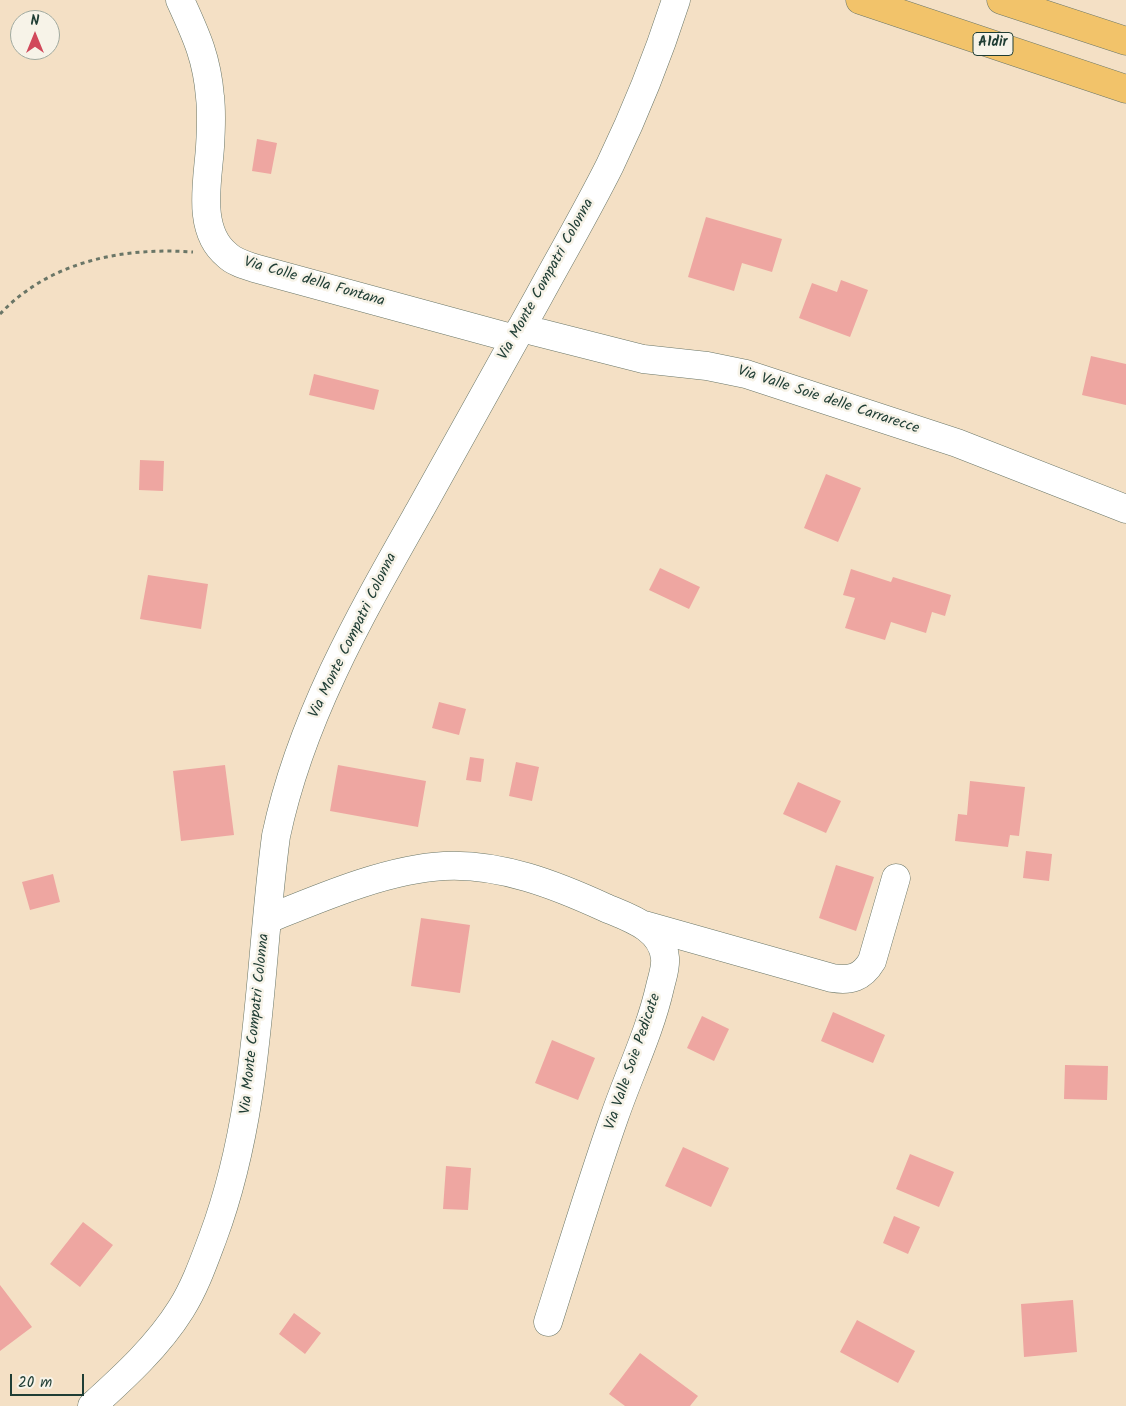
<!DOCTYPE html>
<html>
<head>
<meta charset="utf-8">
<style>
	body { margin:0 }
	#map { position:relative; width:1126px; height:1406px; overflow:hidden; background:#f4e0c5; font-family:Kalam,sans-serif }
	canvas { display:block }
	.north { position:absolute; left:10px; top:10px; width:50px; height:50px; box-sizing:border-box; background:#f7f3e8; border:1px solid #a1aaa0; border-radius:50%; rotate:0deg; font-size:14px; font-weight:700; line-height:20px; text-align:center; color:#1f3d34 }
	.north::after { content:''; display:block; margin:auto; width:18px; height:22px; background:#d1495b; clip-path:polygon(50% 0,100% 100%,50% 72%,0 100%) }
	.scale { position:absolute; left:10px; top:1374px; width:74px; height:22px; box-sizing:border-box; border:2px solid #1f3d34; border-top:0; padding-left:6px; font-size:15px; line-height:18px; white-space:nowrap; color:#1f3d34; -webkit-text-stroke:4px #f7f3e8; paint-order:stroke }
</style>
</head>
<body>
<div id="map">
<canvas width="1126" height="1406"></canvas>
<div class="north">N</div>
<div class="scale">20 m</div>
</div>
<script>
const ctx = document.querySelector('canvas').getContext('2d');
ctx.lineJoin = 'round';
function fill(path, color) { ctx.fillStyle = color; ctx.fill(path, 'evenodd'); }
function strokePath(path, color, width, dash) { ctx.strokeStyle = color; ctx.lineWidth = width; ctx.lineCap = dash ? 'butt' : 'round'; ctx.setLineDash(dash || []); ctx.stroke(path); }
function drawText(font, color, halo, rows, align = 'center') {
  ctx.font = font + ' Kalam,sans-serif'; ctx.lineWidth = 5; ctx.setLineDash([]); ctx.textBaseline = 'middle'; ctx.strokeStyle = halo; ctx.fillStyle = color; for (const [text, x, y, turn = 0] of rows) {
    ctx.save(); ctx.translate(x, y); ctx.rotate((+turn || 0) * Math.PI / 180); ctx.textAlign = isNaN(turn) ? turn : align; if (halo) ctx.strokeText(text, 0, 0); ctx.fillText(text, 0, 0); ctx.restore();
  }
}
const building = new Path2D(`
	M257,139l20,4 -6,31 -19,-3z
	M706,217l76,22 -10,33 -30,-9 -8,28 -46,-14z
	M841,280l27,10 -18,47 -51,-19 13,-35 25,9z
	M1091,356l35,8v41l-44,-10z
	M314,374l65,16 -5,20 -65,-15z
	M140,460l24,1 -1,30 -24,-1z
	M826,474l35,14 -23,54 -34,-14z
	M660,568l40,19 -11,22 -40,-19z
	M851,569l40,13 2,-5 58,18 -6,21 -13,-4 -6,21 -35,-11 -6,18 -40,-12 10,-30 -12,-3z
	M148,575l60,9 -7,45 -61,-10z
	M439,702l27,7 -7,26 -27,-7z
	M470,757l14,2 -3,23 -15,-2z
	M516,762l23,5 -7,34 -23,-5z
	M225,765l9,70 -53,6 -8,-70z
	M338,765l88,16 -8,46 -88,-16z
	M970,781l55,6 -6,49 -9,-1 -2,12 -53,-6 3,-27 9,1z
	M798,782l43,19 -15,32 -43,-19z
	M1026,851l26,3 -3,27 -26,-3z
	M836,865l38,12 -18,54 -37,-13z
	M53,874l7,28 -30,8 -8,-28z
	M421,918l49,7 -10,68 -49,-7z
	M833,1012l52,23 -12,28 -52,-22z
	M702,1016l27,13 -15,32 -27,-13z
	M552,1040l43,18 -17,42 -43,-17z
	M1065,1065l43,1 -1,34 -43,-1z
	M683,1147l46,21 -18,39 -46,-21z
	M910,1154l44,18 -15,35 -43,-18z
	M446,1166l25,2 -3,42 -25,-1z
	M894,1216l26,11 -12,27 -25,-11z
	M83,1222l30,23 -33,42 -30,-23z
	M0,1285l32,42 -32,24z
	M1073,1300l4,52 -53,5 -3,-53z
	M294,1313l27,20 -16,21 -26,-20z
	M857,1320l58,31 -17,32 -58,-31z
	M640,1353l58,43 -8,10h-65l-16,-12z`);
const path = new Path2D(`
	M0,314c50,-53 123,-67 193,-62`);
const minor = new Path2D(`
	M180,0c16,35 27,58 30,97 2,17 1,33 0,50 -2,33 -14,83 17,108 7,7 18,10 27,13l261,71
	M521,328l122,31 64,7 39,8 211,69 169,66
	M268,919c52,-21 119,-50 176,-53 56,-3 112,19 162,42 24,10 56,20 59,50 1,10 -3,20 -5,29 -10,44 -30,85 -45,128 -24,68 -45,138 -67,207
	M644,925l188,53c18,3 30,0 40,-17l24,-83
	M92,1406c32,-29 66,-60 89,-97 14,-22 23,-48 32,-72 48,-129 45,-267 63,-401 25,-119 86,-224 145,-328 39,-71 79,-141 118,-212 24,-44 49,-87 71,-131 26,-54 48,-109 66,-165`);
const highway = new Path2D(`
	M860,0l266,89
	M1001,0l125,41`);
const shields = [
	[993,44,40]
];
const shieldNames = [
	["A1dir",993,44]
];
const streetNames = [
	["Via Monte Compatri Colonna",547,280,-61],
	["Via Colle della Fontana",314,283,16],
	["Via Valle Soie delle Carrarecce",828,401,18],
	["Via Monte Compatri Colonna",354,636,-64],
	["Via Monte Compatri Colonna",256,1024,-84],
	["Via Valle Soie Pedicate",634,1062,-71]
];
fill(building, '#eea6a1');
strokePath(minor, '#6a7667', 29);
strokePath(highway, '#6a7667', 29);
strokePath(path, '#6a7667', 3, [4, 4]);
strokePath(minor, '#fff', 28);
strokePath(highway, '#f2c36a', 28);
for (const [x, y, w] of shields) { const box = new Path2D(); box.roundRect(x - w / 2, y - 11.5, w, 23, 4); ctx.fillStyle = '#f7f3e8'; ctx.fill(box); strokePath(box, '#1f3d34', 1); }
drawText('bold 14px', '#1f3d34', null, shieldNames);
drawText('15px', '#1f3d34', '#f7f3e8', streetNames);
</script>
</body>
</html>
